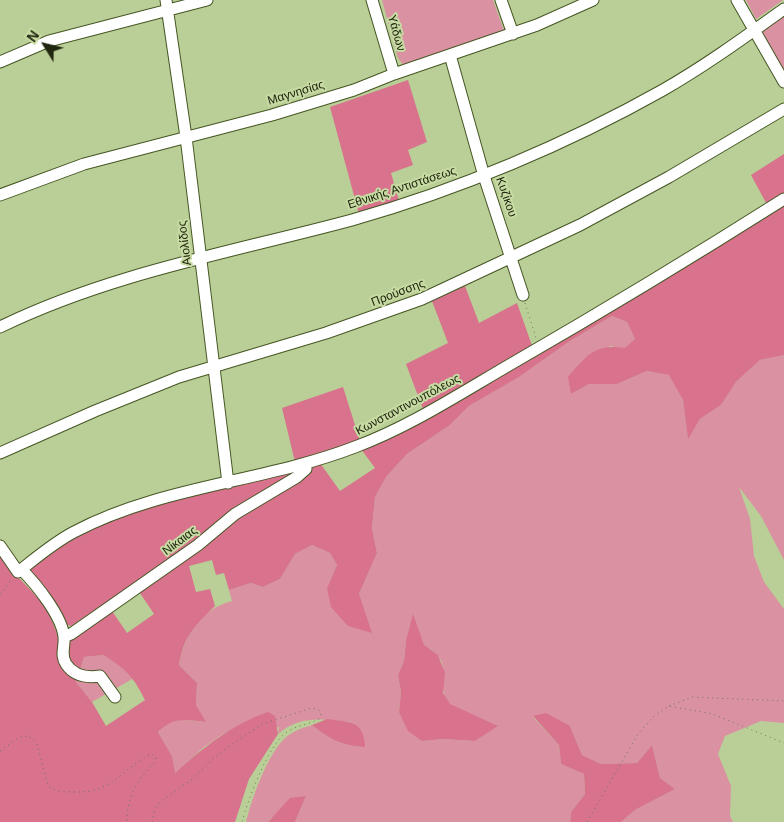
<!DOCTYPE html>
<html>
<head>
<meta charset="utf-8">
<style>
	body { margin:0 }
	#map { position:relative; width:784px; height:822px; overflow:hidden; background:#bace97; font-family:Arial,sans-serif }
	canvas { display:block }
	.north { position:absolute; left:20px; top:20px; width:50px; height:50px; -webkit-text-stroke:4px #c7dba3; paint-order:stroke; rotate:306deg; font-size:14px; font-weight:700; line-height:20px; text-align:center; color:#202711 }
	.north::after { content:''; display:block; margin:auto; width:18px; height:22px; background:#202711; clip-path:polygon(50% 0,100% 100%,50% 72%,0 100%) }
</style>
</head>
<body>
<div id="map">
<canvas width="784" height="822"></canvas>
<div class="north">N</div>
</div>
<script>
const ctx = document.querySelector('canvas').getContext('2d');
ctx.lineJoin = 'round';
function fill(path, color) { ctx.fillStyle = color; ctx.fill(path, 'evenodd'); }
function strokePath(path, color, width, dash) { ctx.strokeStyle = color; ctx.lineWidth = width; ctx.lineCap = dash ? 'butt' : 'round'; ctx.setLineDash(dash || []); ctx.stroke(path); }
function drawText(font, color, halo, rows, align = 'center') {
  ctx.font = font + ' Arial,sans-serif'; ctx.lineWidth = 4; ctx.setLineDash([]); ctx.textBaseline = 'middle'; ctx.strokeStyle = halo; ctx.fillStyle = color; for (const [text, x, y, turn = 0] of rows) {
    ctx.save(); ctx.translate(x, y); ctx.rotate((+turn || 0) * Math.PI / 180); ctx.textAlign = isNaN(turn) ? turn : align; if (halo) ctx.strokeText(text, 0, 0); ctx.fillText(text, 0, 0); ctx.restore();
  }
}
const green = new Path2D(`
	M382,0h111l11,31 -100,35 -6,-8z
	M746,0h37l-27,19z
	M784,13v58l-24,-42z
	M612,316l15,6 8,17 -10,10 -15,-3 -39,48 18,-10h28l30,-13 23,4 13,25 5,38 12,-19 21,-14 15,-23 24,-22 24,-5v205l-23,-44 -22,-29 11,32 4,37 10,26 20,27v114l-23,-2 -36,15 -7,18 13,32 -1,30 3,6h-112l14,-12 40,-21 -15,-11 -8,-33 -15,18 -36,1 -19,-9 -12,-29 -37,-9 26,28 2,19 23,10 1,20 -14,18 -1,10h-275l11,-26 -35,22 -3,4h-22c6,-24 21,-67 39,-84 8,-7 17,-10 27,-13 17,14 30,21 52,22l-14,-25c-26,-3 -51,-7 -72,12l1,-7 -53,5 -22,15 -30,27 -2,-18 -14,-24c16,-16 27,-12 47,-10l-9,-17 1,-22 -18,-18c6,-31 21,-55 53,-64l-3,-11 22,-7 12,4 17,-8 15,-25 17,-9 18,8 7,12 -10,23 32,6 18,-41 -5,-25 3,-31 11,-20 21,-23 43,-29 19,-19 50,-29 51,-36zM406,641c62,13 23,45 45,64 12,10 31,15 46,21l-22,15 -32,-2 -21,2 -23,-29 2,-20 -3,-17 6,-14z
	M103,655l20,12 11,11 -42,24 -16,-20 8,-25z`);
const forest = new Path2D(`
	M408,80l19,62 -19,8 5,15 -22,8 8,28 -40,13 -29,-107z
	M784,154v201l-24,5 -24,22 -15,23 -21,14 -12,20 -5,-39 -14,-25 -22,-4 -30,13h-28l-18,10 -3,-17c18,-21 27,-34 57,-29l10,-9 -8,-17 -15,-6 -42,25 -51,36 -50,29 -19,19 -43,29 -21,23 -11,20 -3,31 5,25 -18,41 13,39 -24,-7 -17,-19 -4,-19 10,-23 -7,-12 -18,-8 -17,9 -15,25 -17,8 -12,-4 -22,7 -5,-17 -8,2 -4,-15 -23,6 7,26 14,-3 5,17c-21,20 -31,30 -36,59l18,18 -1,22 10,17c-21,-3 -33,-5 -48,10l14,24 3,17c29,-26 56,-48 93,-61l7,4 3,18 -29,45 -14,43h-235v-271c6,8 11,18 18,26 20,21 32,31 40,61l12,-1 42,-26 15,22 27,-19 -20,-30 -63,42 -6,-2 -34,-52v-7l48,-33 36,-14 180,-56 -13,-54 61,-21 17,54 -40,22 20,28 35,-23 -14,-19 62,-40 -17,-45 42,-21 -16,-42 33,-15 14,37 38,-20 18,51 236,-142 -20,-37zM103,655c23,14 30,21 42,45l-39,26 -14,-24 -16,-20 8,-25z
	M413,614l11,31 14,10 7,18 -2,20 7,11 48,22 -23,15 -32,-2 -21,2 -14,-10 -9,-19 2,-20 -3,-17 6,-14 2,-20z
	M546,713l24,13 12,29 19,9 36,-1 15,-18 8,33 15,11 -40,21 -14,12h-51l1,-10 14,-18 -1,-20 -23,-10 -2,-19 -26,-29z
	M327,719c22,3 37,1 38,28 -23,-1 -36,-8 -53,-22z
	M306,796l-11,26h-27l22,-24z`);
const path = new Path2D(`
	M525,303l11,35
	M0,594l11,-14
	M669,706l23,-9 92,4
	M0,751l19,-14 10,-1 8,8 11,41 4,4c7,3 15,3 23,3 39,1 46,-24 77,-38l4,4 -1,4c-18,18 -28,34 -28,60
	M152,822l3,-13 5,-7 31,-22 23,-22 20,-15 28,-19 50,-16 7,2 2,4 -2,5c-11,6 -22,6 -32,13 -19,13 -39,68 -45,90
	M587,822l51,-88 16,-18 15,-10 44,8 71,29`);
const minor = new Path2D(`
	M166,0l20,137 42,346
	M372,0l22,74
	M501,0l12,34
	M737,0l47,82
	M450,55l34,121 39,119
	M0,62l49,-21 158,-41
	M0,195l84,-31 188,-49 82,-25 40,-16 143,-49 56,-25
	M0,327c111,-54 233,-75 352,-107 106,-30 215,-76 311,-130 42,-24 82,-53 121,-81
	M0,453l95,-42 84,-34 147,-44 96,-34 158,-74 89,-48 115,-68
	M0,546l18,26c18,-14 35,-29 56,-40 87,-46 190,-50 281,-85 54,-20 106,-54 156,-83 92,-53 183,-108 273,-165
	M21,569c15,15 41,47 43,68 1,10 -4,18 2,27 8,12 21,14 34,12l15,21
	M64,637l7,-3 127,-89 37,-31 62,-37 9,-8v-6`);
const streetNames = [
	["Υάδων",396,33,74],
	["Μαγνησίας",296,93,-17],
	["Εθνικής Αντιστάσεως",402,188,-18],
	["Κυζίκου",506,197,71],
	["Αιολίδος",185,243,-97],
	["Προύσσης",398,293,-21],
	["Κωνσταντινουπόλεως",408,405,-28],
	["Νίκαιας",180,541,-37]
];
fill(green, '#da91a2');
fill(forest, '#d8728d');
strokePath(minor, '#455623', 13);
strokePath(path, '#6b7852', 1, [1, 4]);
strokePath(minor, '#fff', 11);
drawText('12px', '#202711', '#c7dba3', streetNames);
</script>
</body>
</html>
